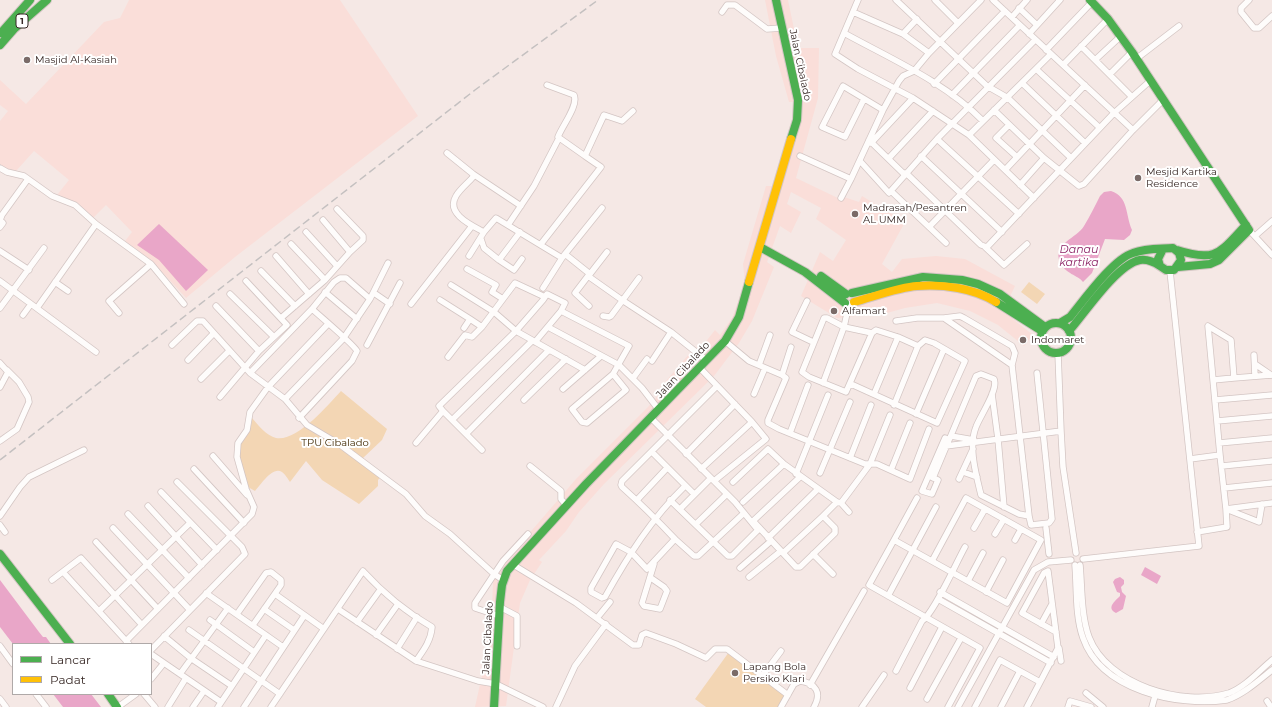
<!DOCTYPE html>
<html>
<head>
<meta charset="utf-8">
<style>
	body { margin:0 }
	#map { position:relative; width:1272px; height:707px; overflow:hidden; background:#f5e8e5; font-family:Montserrat,sans-serif }
	canvas { display:block }
	.legend { position:absolute; left:12px; top:643px; width:140px; height:52px; box-sizing:border-box; background:#fff; border:1px solid #afa9a8; margin:0; padding:5px 7px; list-style:none; font-size:12px; color:#372825 }
	.legend li { display:flex; align-items:center; gap:8px; height:20px }
	.legend b { width:20px; border:1px solid #afa9a8 }
</style>
</head>
<body>
<div id="map">
<canvas width="1272" height="707"></canvas>
<ul class="legend">
<li><b style="height:5px;background:#4caf50"></b>Lancar</li>
<li><b style="height:5px;background:#ffc107"></b>Padat</li>
</ul>
</div>
<script>
const ctx = document.querySelector('canvas').getContext('2d');
ctx.lineJoin = 'round';
function fill(path, color) { ctx.fillStyle = color; ctx.fill(path, 'evenodd'); }
function strokePath(path, color, width, dash) { ctx.strokeStyle = color; ctx.lineWidth = width; ctx.lineCap = dash ? 'butt' : 'round'; ctx.setLineDash(dash || []); ctx.stroke(path); }
function drawText(font, color, halo, rows, align = 'center') {
  ctx.font = font + ' Montserrat,sans-serif'; ctx.lineWidth = 4; ctx.setLineDash([]); ctx.textBaseline = 'middle'; ctx.strokeStyle = halo; ctx.fillStyle = color; for (const [text, x, y, turn = 0] of rows) {
    ctx.save(); ctx.translate(x, y); ctx.rotate((+turn || 0) * Math.PI / 180); ctx.textAlign = isNaN(turn) ? turn : align; if (halo) ctx.strokeText(text, 0, 0); ctx.fillText(text, 0, 0); ctx.restore();
  }
}
const built = new Path2D(`
	M129,0h211l78,116 -183,141 -49,41 -34,-37 -27,-20 7,-9 -26,-27 -13,13 -15,-15 -21,-8 12,-15 -35,-29 -18,20 -9,-2 -7,-5v-43l8,-10 -8,-6v-25l26,24 78,-82 16,-4z
	M765,0h23l10,48h21l-1,50 -22,80 46,22 2,-3 15,5 3,-6 43,26 -23,42 10,8 10,-13 34,-3 29,3 50,27 -12,25 30,24 -9,11 -26,-21 -28,-14 -33,-8 -32,5 -18,5 -50,5 -36,-22 19,-44 13,9 13,-21 -30,-21 5,-11 -30,-16 -4,12 14,8 -10,21 -11,-7 -13,36 7,5 -22,54 -13,22 -25,33 -110,108 -25,28 -13,19 -27,29 3,2 -12,18 -10,23 -14,103 -31,1 16,-72 2,-53 9,-17 74,-86 72,-72 20,-23 -2,-3 29,-34 5,2 15,-19 5,5 12,-17 13,-35 -2,-19 23,-78h9l19,-66v-18h-5l-13,-46z`);
const green = new Path2D(`
	M1029,282l16,12 -8,10 -16,-12z
	M341,391l46,38 -5,11 -19,18 19,17 -4,5v6l-19,18 -37,-24 -16,-19 -16,21c-2,-3 -5,-8 -8,-10 -10,-6 -21,13 -27,19l-7,-4c-3,-13 -13,-34 -6,-47 6,-11 9,-7 10,-22 6,7 15,18 24,20 21,4 52,-33 65,-47z
	M729,652l57,43 -8,12h-72l-11,-8z`);
const water = new Path2D(`
	M1111,191c18,6 14,23 21,39l-2,5 -6,5 -19,-1 -13,34 -9,9c-5,-7 -18,-8 -23,-20 -8,-18 17,-24 24,-36 6,-10 11,-20 16,-30l4,-4z
	M159,224l49,46 -22,21 -27,-31 -22,-15z
	M1145,567l16,9 -4,8 -16,-9z
	M1120,577l4,3v4l-3,3 1,5 4,4 -3,13 -7,4c-10,-5 -1,-12 4,-17v-3l-3,-1 -4,-10 2,-3z
	M0,580l39,52 4,5h3l5,7h-38l-13,-17z
	M53,694h38l10,13h-38z`);
const street = new Path2D(`
	M858,0l-23,54 23,15 55,29 56,37 65,63
	M896,0l91,86 21,12 63,60
	M935,0l22,22
	M993,0l140,130
	M1249,0l-8,8v4l13,16h5l13,-12
	M1019,8l18,17
	M722,12l5,-7h8l32,24 15,-1
	M853,12l50,22 26,19
	M1012,17l15,-17
	M844,33c47,26 101,49 139,88
	M903,34l14,-15
	M1029,34l31,-34
	M1081,46l50,50
	M1046,50l46,-48
	M1136,59l43,-33
	M1095,60l26,-24
	M1063,65l45,-46
	M1036,69l64,59
	M1110,74l22,-22
	M1022,83l63,60
	M934,84l71,-73
	M547,85l27,10c5,10 -12,31 -16,42l27,19
	M952,95l68,-70
	M864,99l-19,38 -23,-10 21,-41 40,24
	M994,110l50,48 35,28 5,-2 49,-54 30,-30
	M1008,126l-12,12 21,19
	M969,135l82,-81
	M937,139l82,75
	M869,140l36,35
	M871,143l42,-45
	M447,153l26,21 48,32
	M800,156l51,23 32,-69 16,-29 4,-5 11,-5 15,-18 52,-53
	M921,156l81,76
	M889,158l44,-47
	M860,161l29,32 48,-54 98,-99
	M0,168l7,4 17,4 28,20 23,9 21,19 55,40 33,40
	M1005,170l80,-85
	M906,173l75,72 6,2 127,-134 36,-32
	M473,174v3c-5,6 -13,12 -17,19 -11,18 17,30 28,36
	M1020,185l24,-27
	M891,191l55,52
	M841,198l10,-19
	M323,220l27,32
	M508,225l26,-39 25,-48
	M0,227l3,-4 -3,-3 2,-5 26,-36
	M929,227l65,-67
	M1249,230l23,25
	M306,232l31,34
	M1255,236l17,-15
	M481,239l3,9 15,12 21,-28
	M291,244l34,36
	M541,244l60,-77 -16,-11 19,-41 18,6 11,-10
	M985,247l19,18 23,-21
	M0,251l29,19
	M565,254l37,-46
	M276,256l33,38
	M469,256l15,-24 12,-14 66,40 3,-4 25,20 -2,2 34,24 49,32 35,28
	M499,260l15,10 8,-11
	M467,269l29,16 -4,7 11,7
	M261,271l34,35
	M590,274l17,-22
	M588,276l-13,17 14,13
	M0,281l96,71
	M55,282l13,9
	M451,285l43,27 22,19 -77,75 4,5 39,39
	M543,288l19,-30
	M325,292l32,27
	M374,293l16,11
	M230,294l43,42
	M370,299l18,-36
	M440,300l30,19
	M807,301l-15,31 21,10
	M411,304l61,-78
	M216,306l43,45
	M0,308l44,-60
	M37,308l59,-84
	M561,311l68,35 -16,28 -41,35 10,13 5,1 39,-33 -13,-16
	M119,313l-10,-12 42,-37
	M23,315l8,-11
	M603,316l6,1 2,-1 28,-38
	M281,318l44,-38 25,-28 13,-12v-4l-26,-27
	M944,318l16,-2 4,2 48,28 3,7 -3,12
	M896,321l21,-3h27l68,47 17,151 -10,-2 -38,-19c-5,-21 -13,-48 -5,-68 4,-11 23,-38 18,-48l-13,-5 -5,2 -27,64
	M548,327l71,38 23,23 17,22
	M464,328l6,-9 12,8
	M872,333l-28,-6 -17,-9h-3l-22,54 7,5 37,15 26,-59 4,-3 22,7 20,9
	M725,341l24,20 33,14 4,3 -18,42v3l11,6 86,35h12l33,15 19,-50
	M535,342l26,-31 4,-8 -18,-9 -4,6 -27,31 69,39
	M172,345l25,-24h6l47,52 35,26 22,26 32,19 67,50 19,22 25,18 44,40 9,6
	M367,345l33,-62
	M1254,355l1,21
	M448,357l17,-22 7,2 10,-10 33,-44 30,14
	M188,360l25,-26
	M652,361l19,-29
	M0,363l8,9 -8,15
	M1255,364l16,11
	M759,365l11,-30
	M699,367l53,55 14,17 -52,42
	M250,373l62,-64 22,-27 6,-4h6l24,21 -27,40 -58,60
	M782,375l9,-28
	M633,378l14,-19
	M1234,378l38,-3
	M201,379l28,-28
	M1213,380l21,-2 -3,-38 -23,-14 12,129
	M823,383l21,-56 5,-23
	M851,384l86,39 28,-62 -31,-18 -9,-3 -7,6 -24,59
	M563,389l38,-33
	M754,394l11,-26
	M874,394l24,-57
	M992,394l6,45 6,68
	M220,397l39,-46 28,-26 -41,-44
	M524,400l42,-41
	M1215,400l57,-5
	M916,414l28,-65
	M299,418l53,-57 5,-10c-3,-6 -37,-35 -45,-42
	M651,418l84,84 23,28 -26,26h-4l-58,-56
	M452,420l80,-79
	M1217,421l55,-5
	M1061,431l2,36 13,86
	M790,433l18,-48
	M466,434l83,-84
	M951,436l23,4
	M0,441l17,-12 12,-27 -1,-5 -9,-15 -12,-12
	M416,443l27,-32
	M1219,443l53,-5
	M942,445l4,1 115,-15 -3,-78
	M652,452l42,42
	M686,454l49,-50
	M213,456l34,39
	M850,458l21,-53
	M1190,459l30,-4 6,54 33,13 3,-18
	M530,466l31,25v8l5,6
	M1222,466l50,-5
	M194,469l50,54
	M701,469l51,-47
	M891,470l19,-47
	M963,472l14,5
	M820,473l30,-71
	M796,474l32,-79
	M929,476l9,4 -6,14 -10,-3 23,-53 4,2 -16,38
	M800,477l-47,44 43,46h4l35,-34v-5l-12,-12 14,-14
	M959,479l14,-30
	M733,482l35,-33 16,15
	M685,486c-34,33 -57,70 -80,111l-3,1 -11,-6v-4l25,-44 15,8 16,17 28,-30c-17,-18 -34,-35 -53,-52l-1,-2 1,-4 95,-95
	M1224,488l48,-5
	M161,492l56,58
	M917,498l-23,42 113,63 34,-63 -75,-42 -34,63
	M637,500l30,-32
	M743,502l41,-38 53,38 4,1 29,-39 20,-49
	M841,503l8,9
	M148,506l54,59
	M680,509l31,-31
	M128,514l61,64
	M0,516l20,-29 9,-10 55,-27
	M1029,516l2,9 18,-2 3,-4 -15,-146
	M696,524l31,-30
	M0,525l5,7
	M113,528l77,82
	M974,528l11,-19
	M1046,528l3,26
	M1197,532l30,-5 -1,-18 46,-6
	M995,534l9,-15
	M768,538l50,-49
	M675,539l19,17h4l46,-43
	M894,540l-25,45 111,63 -32,59
	M1015,540l6,-11
	M96,542l62,67
	M783,553l40,-37
	M813,554l20,20
	M1083,559l116,-13 -29,-275
	M512,564l64,39 57,42h6l3,-10 4,-2 30,11 30,14 9,-9h12l61,46
	M1075,565c2,23 0,51 8,73 18,52 93,69 144,62 17,-6 31,-19 45,-30
	M1080,565c2,22 1,50 9,72 18,48 94,70 140,56 16,-6 30,-22 43,-33
	M740,568l31,-27
	M63,572l66,72
	M749,577l32,-26
	M651,578l13,9 3,4 -7,18 -16,-3 -2,-3 12,-39
	M52,580l29,-22 61,67
	M968,581l15,-28
	M940,592l114,65
	M986,592l17,-32
	M206,593l77,54
	M275,594l49,35
	M888,596l48,-89
	M938,599l113,64
	M500,607l17,9v30
	M264,609l30,21
	M338,609l78,52 62,20 18,3 47,23
	M99,611l91,-88
	M237,614l29,-41 5,-1 10,8v5l-28,40
	M499,616l-24,-8v-5l28,-42 25,-27
	M597,618l13,-16
	M210,620l44,32
	M357,622l23,-32
	M1041,624l11,-20
	M189,630l91,64
	M376,635l22,-31
	M164,636l28,23 40,27
	M126,641l126,-127 2,-7 -8,-18 -9,-32 1,-14 9,-13 3,-18 18,-25 60,-63
	M0,646l13,18
	M1059,648l2,13
	M397,649l20,-32
	M151,650l94,-96 -3,-7 -65,-65
	M151,654l13,9
	M896,671l26,-50c12,-8 34,-58 43,-74
	M180,674l48,-66
	M763,675l18,-24
	M151,679l13,-16 57,39
	M810,685l54,-94
	M910,688l32,-61
	M1086,693l17,14
	M36,694l10,13
	M144,694l11,13
	M0,699l6,8
	M927,699l34,-61
	M1267,701l4,6
	M118,707l18,-13
	M168,707l18,-29
	M193,707l11,-16
	M218,707l48,-72
	M244,707l60,-91
	M271,707l92,-136c21,23 43,41 69,56 -1,14 -9,24 -16,34
	M556,707l19,-41 31,-42
	M781,707l13,-23 6,-3c16,2 22,12 14,26
	M862,707l22,-32
	M958,707l76,-137 14,-8 23,-2
	M975,707l25,-47 40,22
	M1001,707l19,-36
	M1027,707l31,-59 -10,-77 -4,2 -22,40 34,19
	M1068,707l2,-6 21,6
	M1152,707l3,-11`);
const fast = new Path2D(`
	M776,0l22,100 -1,20 -6,19
	M1090,0l18,19 24,33 117,178 -30,30 -9,4 -32,3
	M1,33l29,-33
	M0,45l14,-16 33,-29
	M760,247l45,25 40,31
	M1177,250c40,13 43,2 69,-25
	M821,276l25,18
	M852,293l71,-16 39,3 16,4 22,10 45,33
	M996,302l46,29
	M1060,323l10,-6c14,-17 43,-58 63,-64 13,-5 26,-4 40,-5l6,5 2,7 -7,10h-8l-6,-4 -2,-7 5,-10
	M1041 338a15 15 0 1 1 30 0a15 15 0 1 1-30 0Z
	M1069,331c16,-18 48,-67 71,-71 7,-1 14,2 20,6
	M0,554l70,90
	M108,694l9,13
	M494,707l6,-105 2,-17 5,-14 79,-87 139,-143 14,-24 10,-35`);
const slow = new Path2D(`
	M749,282l42,-143
	M854,302c19,-5 45,-15 63,-16 26,-2 57,2 79,16`);
const rail = new Path2D(`
	M0,460l475,-370 123,-90`);
const markers = [
	[27,60,4,"#7a6b68"],
	[1138,178,4,"#7a6b68"],
	[855,214,4,"#7a6b68"],
	[834,311,4,"#7a6b68"],
	[1023,340,4,"#7a6b68"],
	[735,673,4,"#7a6b68"]
];
const shields = [
	[22,21,12]
];
const shieldNames = [
	["1",22,21]
];
const poiNames = [
	["Masjid Al-Kasiah",35,60],
	["Mesjid Kartika",1146,172],
	["Residence",1146,184],
	["Madrasah/Pesantren",863,208],
	["AL UMM",863,220],
	["Alfamart",842,311],
	["Indomaret",1031,340],
	["Lapang Bola",743,667],
	["Persiko Klari",743,679]
];
const streetNames = [
	["Jalan Cibalado",800,65,78],
	["Jalan Cibalado",683,370,-47],
	["Jalan Cibalado",488,638,-87]
];
const parkNames = [
	["TPU Cibalado",335,443]
];
const waterNames = [
	["Danau",1079,250],
	["kartika",1079,263]
];
fill(built, '#faded9');
fill(green, '#f3d6b4');
fill(water, '#e9a6c8');
strokePath(street, '#d3c5c3', 7);
strokePath(fast, '#d3c5c3', 10);
strokePath(slow, '#d3c5c3', 10);
strokePath(street, '#fefcfb', 5.5);
strokePath(fast, '#4caf50', 8);
strokePath(slow, '#ffc107', 8);
strokePath(rail, '#c4c0c0', 1.5, [8, 4]);
for (const [x, y, r, color] of markers) { const dot = new Path2D(); dot.arc(x, y, r, 0, 2 * Math.PI); ctx.fillStyle = color; ctx.fill(dot); strokePath(dot, '#fff', 1.5); }
for (const [x, y, w] of shields) { const box = new Path2D(); box.roundRect(x - w / 2, y - 7, w, 14, 3); ctx.fillStyle = '#fff'; ctx.fill(box); strokePath(box, '#372825', 1); }
drawText('bold 9px', '#372825', null, shieldNames);
drawText('10px', '#372825', '#fff', poiNames, 'left');
drawText('10px', '#372825', '#fff', streetNames);
drawText('10px', '#3f2800', '#fff', parkNames);
drawText('italic 11px', '#8d2567', '#fff', waterNames);
</script>
</body>
</html>
